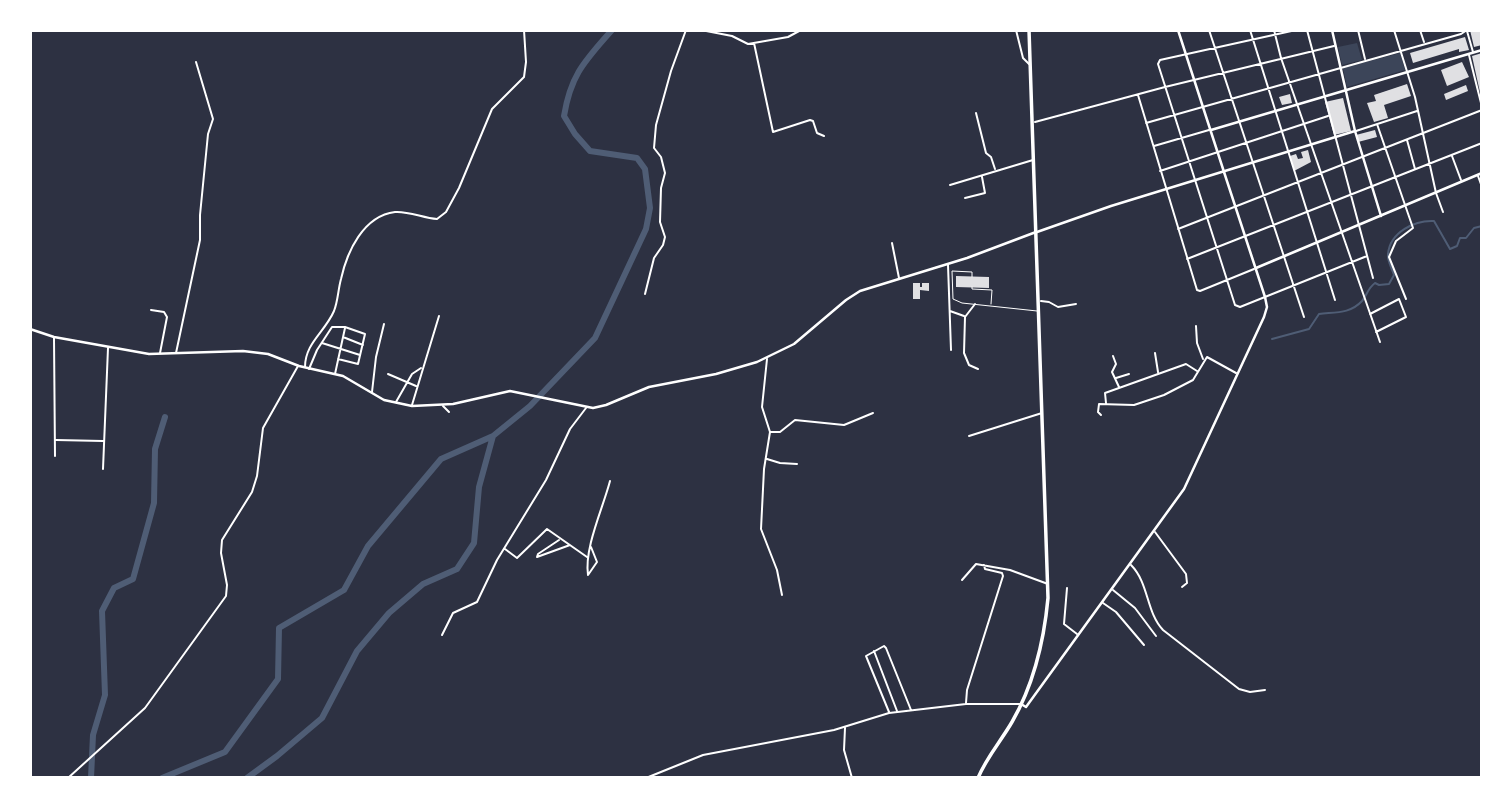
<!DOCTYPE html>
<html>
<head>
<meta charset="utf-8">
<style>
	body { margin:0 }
	#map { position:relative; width:1512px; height:808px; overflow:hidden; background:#2d3142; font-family:"DejaVu Sans",sans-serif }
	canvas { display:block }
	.frame { position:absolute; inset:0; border:32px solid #fff; pointer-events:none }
</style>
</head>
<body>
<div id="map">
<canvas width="1512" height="808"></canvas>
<div class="frame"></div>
</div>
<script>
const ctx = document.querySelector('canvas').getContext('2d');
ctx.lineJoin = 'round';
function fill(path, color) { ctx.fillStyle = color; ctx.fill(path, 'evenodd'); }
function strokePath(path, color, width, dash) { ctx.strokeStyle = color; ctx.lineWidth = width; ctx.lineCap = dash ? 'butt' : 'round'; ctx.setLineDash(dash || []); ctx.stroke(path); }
const green = new Path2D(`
	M1357,43l5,17 -20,5 -4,-18z
	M1400,53l5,17 -58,17 -4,-19z`);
const stream = new Path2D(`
	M1272,339l37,-10 10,-15c16,-2 31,0 43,-13 5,-6 6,-13 13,-18l4,2 10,-1 5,-9c-2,-7 -7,-14 -6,-21 2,-22 27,-34 46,-33l16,28 7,-3 3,-8h6l8,-10 8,-2`);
const river = new Path2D(`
	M91,778l2,-43 12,-40 -3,-84 12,-23 19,-9 21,-76 1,-54 10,-32
	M162,778l63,-26 53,-73 1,-51 65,-38 24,-44 73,-87 52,-23 37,-30 65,-68 51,-109 4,-21 -5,-39 -8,-11 -47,-7 -15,-17 -11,-18c7,-42 21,-55 48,-86
	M247,778l30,-22 45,-38 35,-67 32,-38 34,-29 34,-15 17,-26 5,-56 14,-51`);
const building = new Path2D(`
	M1470,30h12v15l-8,2z
	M1465,37l4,13 -10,2v-3l-46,14 -3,-10z
	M1482,53v44h-1l-9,-41z
	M1462,62l7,15 -22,9 -6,-16z
	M1407,84l4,12 -27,9 4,13 -14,4 -7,-19 9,-2 -2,-6z
	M1466,85l2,6 -22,9 -2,-6z
	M1290,94l2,9 -10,2 -3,-8z
	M1343,98l8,33 -17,4 -9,-33z
	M1375,130l2,7 -19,5 -2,-7z
	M1308,150l3,12 -17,9 -4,-15 6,-2 2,5 5,-1 -2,-6z
	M956,276l33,1v11l-33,-1z
	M913,283h7v4h2v-4h7v8l-9,-1v9h-7z`);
const service = new Path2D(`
	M972,277v-5l-20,-1 1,28 9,4 75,8
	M972,287v2l20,1 -1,14`);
const minor = new Path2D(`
	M701,30l31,6 16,8 40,-7 13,-7
	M1016,30l7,28 6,6
	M1209,30l95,287
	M1250,30l85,270
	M1274,30l7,28 99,284
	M1296,30l-136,30 -2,4 77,241 5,2 127,-51
	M1307,30l66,248
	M1358,30l7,29
	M1394,30l21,67 21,96 7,19
	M1420,30l4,12
	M1467,31l6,21
	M754,43l19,89 37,-12 3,1 4,12 7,3
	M1469,55l13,52
	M1138,95l59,195 3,1 54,-22
	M976,113l10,40 5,4 4,12
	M1035,122l130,-35 169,-41
	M1146,123l315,-89 6,-4
	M1377,124l36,104 -17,13 -7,16 17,42
	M1356,131l61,-20
	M1407,140l8,29
	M1154,146l55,-16
	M1452,156l9,24
	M1160,171l168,-55
	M1478,176l4,11
	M950,185l83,-25
	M965,198l20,-5 -3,-16
	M1178,229l304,-119
	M892,243l7,35
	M1187,259l295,-116
	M948,265l3,85
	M645,294l9,-36 9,-13 2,-8 -5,-15 1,-34 4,-15 -4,-16 -7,-9 2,-23 15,-54 15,-41
	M1041,301l8,1 9,5 18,-3
	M975,304l-10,13 -1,36 5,12 9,4
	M151,310l13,2 3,5 -7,36
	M950,311l14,5
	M1370,314l29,-15 7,18 -30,15
	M1196,326l1,17 6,16
	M343,337l20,8
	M54,338l1,118
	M322,343l38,12
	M176,353l24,-113v-25l8,-81 5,-15 -17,-57
	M1155,353l3,19
	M1113,356l3,8 -4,8 7,15
	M767,359l-5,48 8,25 -6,37 -3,60 16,41 5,25
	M305,367c0,-24 20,-35 29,-56 4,-10 4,-21 7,-32 6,-27 22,-63 54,-67 14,-1 28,6 42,7l9,-7 13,-24 33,-79 32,-32 2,-15 -2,-32
	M309,369l8,-19 15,-23h13l20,7 -7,30 -20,-5
	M335,374l10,-46
	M388,374l28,12
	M1116,378l13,-4
	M372,392l4,-35 8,-33
	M396,402l16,-28 9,-6
	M1106,403l-1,-10 81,-29 11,7
	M412,405l27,-89
	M443,406l6,6
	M1101,415l-3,-3 1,-8 35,1 30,-10 29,-15 14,-23 29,16
	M771,432h9l15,-12 49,5 29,-12
	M969,436l73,-23
	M56,440l47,1
	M767,459l13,4 17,1
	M103,469l5,-121
	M1155,532l31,42 1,9 -5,4
	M559,540l-21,14 -1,3 33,-12
	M591,547l6,15 -9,13c-4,-27 15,-67 22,-94
	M505,549l12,9 30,-29 40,28
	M1131,565c18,18 15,47 32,65l76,59 11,3 15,-2
	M962,580l14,-16 34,6 38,14
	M1067,588l-3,36 13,10
	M1113,590l22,18 21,28
	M1103,603l13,9 28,33
	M442,635l11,-22 24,-11 20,-42 49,-80 24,-51 16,-21
	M874,651l23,60
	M966,703l1,-13 36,-114 -1,-3 -17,-4 -1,-4
	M889,712l-23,-56 18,-10 2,2 25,62
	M845,728l-1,22 8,28
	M68,778l77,-70 81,-112 1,-11 -6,-32 1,-13 30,-48 5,-16 6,-48 35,-62
	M646,778l57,-23 131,-25 55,-17 77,-9h54`);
const tertiary = new Path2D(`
	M1178,30l46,142
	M1211,130l271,-80
	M1355,131l26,85
	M1256,268l226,-95
	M30,329l24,8 95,17 94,-3 25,3 31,12 44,10 41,24 28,6 41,-2 57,-13 83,17 13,-3 43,-18 67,-13 41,-12 37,-18 52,-44 14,-9 107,-33 69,-26`);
const secondary = new Path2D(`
	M1037,232l74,-26 244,-75 -23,-101
	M1021,704l5,3 158,-218 80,-172 3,-10 -2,-10 -41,-125`);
const trunk = new Path2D(`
	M978,778c8,-20 23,-37 34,-56 22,-38 32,-81 36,-124l-19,-568`);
fill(green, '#3c4559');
strokePath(stream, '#4f5d75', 2);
strokePath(river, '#4f5d75', 6);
fill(building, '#e0e0e3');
strokePath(service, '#fff', 1);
strokePath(minor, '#fff', 2);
strokePath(tertiary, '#fff', 2.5);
strokePath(secondary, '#fff', 2.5);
strokePath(trunk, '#fff', 3.5);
</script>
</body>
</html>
